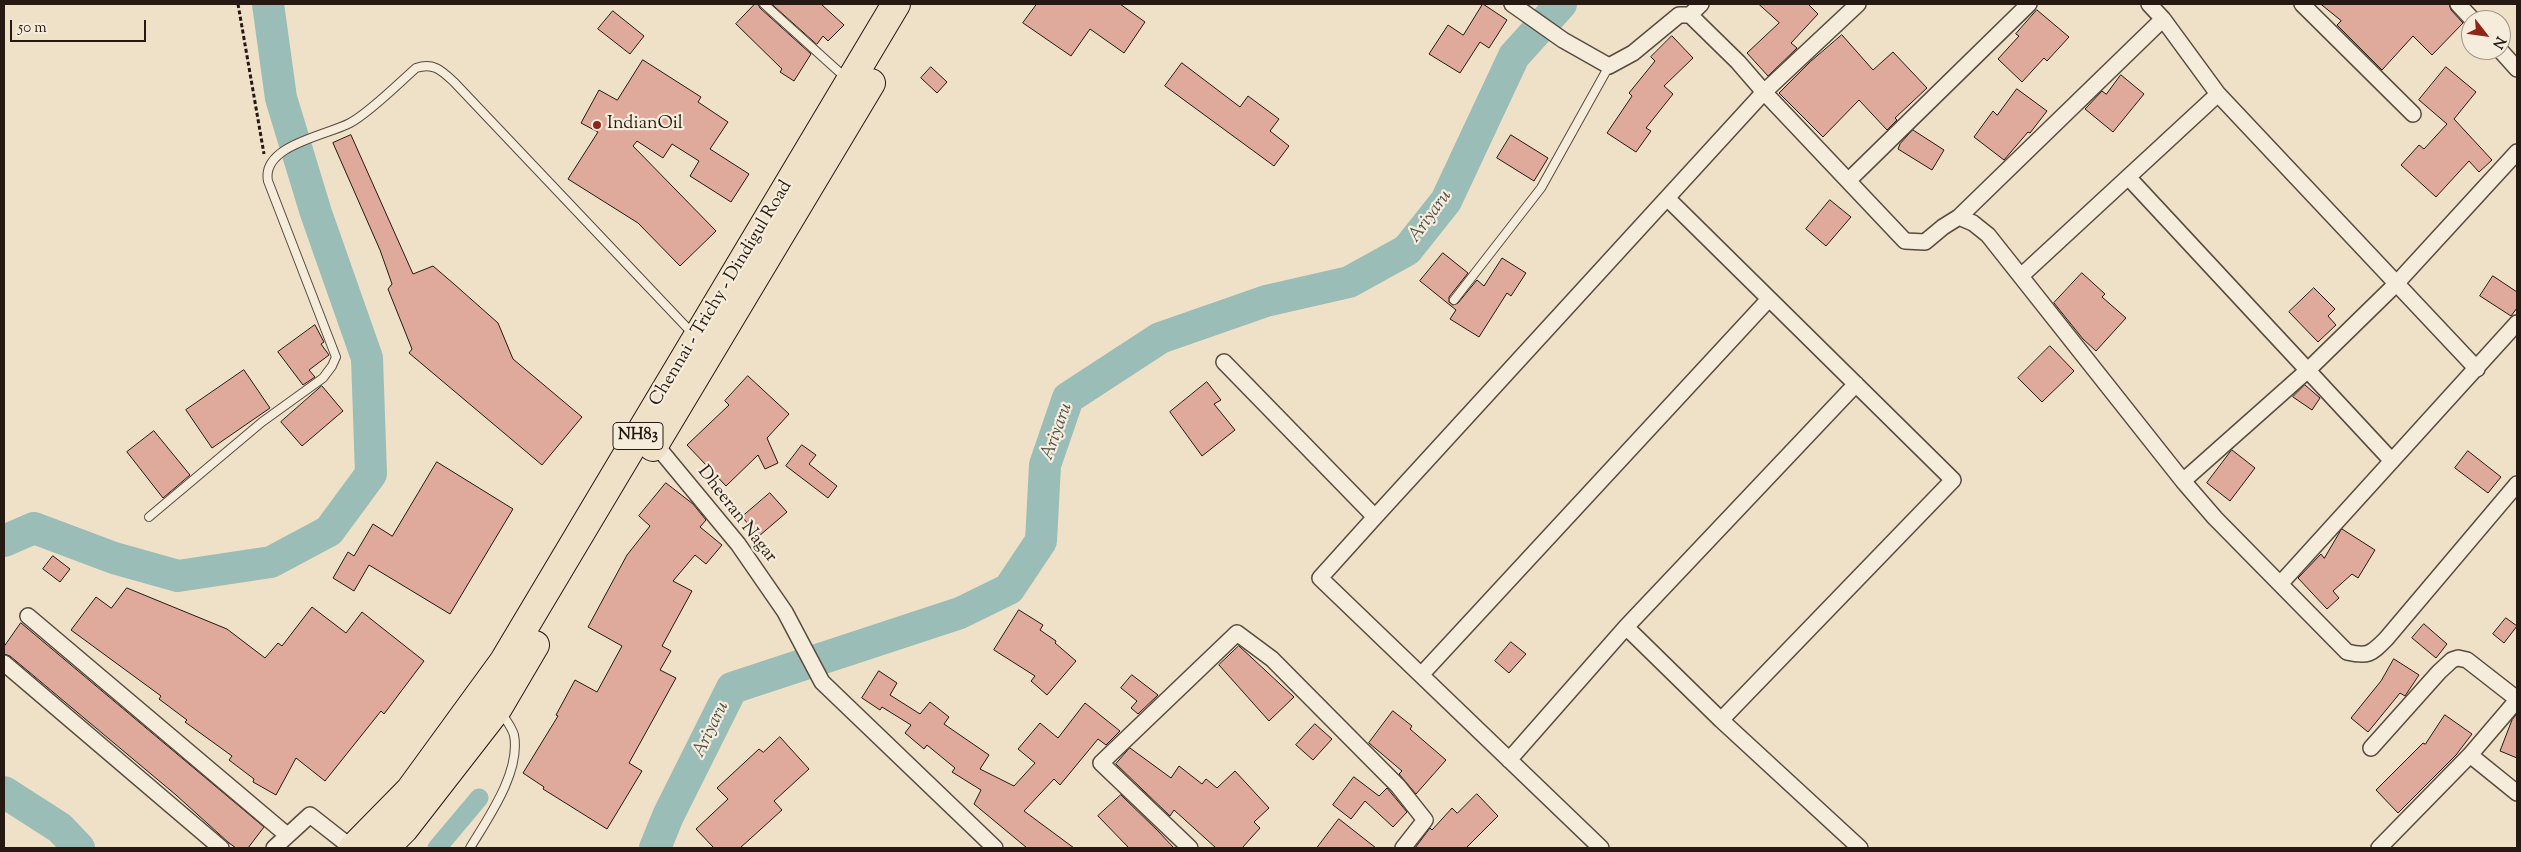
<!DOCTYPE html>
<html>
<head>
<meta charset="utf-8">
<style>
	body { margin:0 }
	#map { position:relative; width:2521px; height:852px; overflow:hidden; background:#efe1c7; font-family:"Sorts Mill Goudy",serif }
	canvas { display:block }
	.frame { position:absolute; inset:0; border:5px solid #251912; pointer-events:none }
	.north { position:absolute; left:2461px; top:10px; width:50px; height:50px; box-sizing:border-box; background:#f5ecdb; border:1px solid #a2988b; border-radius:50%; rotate:120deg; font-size:14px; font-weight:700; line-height:20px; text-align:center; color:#251912 }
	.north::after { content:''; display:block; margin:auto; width:18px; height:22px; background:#8f2418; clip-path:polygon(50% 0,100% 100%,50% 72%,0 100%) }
	.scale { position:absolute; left:10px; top:20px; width:136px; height:22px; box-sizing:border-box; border:2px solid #251912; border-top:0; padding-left:6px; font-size:15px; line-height:18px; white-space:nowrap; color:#251912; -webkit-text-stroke:4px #f5ecdb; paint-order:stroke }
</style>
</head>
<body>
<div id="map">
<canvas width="2521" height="852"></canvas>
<div class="frame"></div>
<div class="north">N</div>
<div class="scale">50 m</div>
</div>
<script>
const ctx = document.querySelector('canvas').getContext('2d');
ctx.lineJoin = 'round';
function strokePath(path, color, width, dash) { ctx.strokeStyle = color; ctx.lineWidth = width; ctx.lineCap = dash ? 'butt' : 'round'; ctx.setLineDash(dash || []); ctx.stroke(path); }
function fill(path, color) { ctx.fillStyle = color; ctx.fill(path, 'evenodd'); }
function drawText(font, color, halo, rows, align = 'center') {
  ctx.font = font + ' "Sorts Mill Goudy",serif'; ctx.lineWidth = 4.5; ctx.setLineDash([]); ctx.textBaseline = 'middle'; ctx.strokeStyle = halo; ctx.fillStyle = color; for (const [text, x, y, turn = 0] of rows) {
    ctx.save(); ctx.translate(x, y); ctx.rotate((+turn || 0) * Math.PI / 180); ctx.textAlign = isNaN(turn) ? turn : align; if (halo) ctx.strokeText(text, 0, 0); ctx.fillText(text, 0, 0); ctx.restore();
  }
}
const canal = new Path2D(`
	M437,848l42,-50`);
const river = new Path2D(`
	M4,541l30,-13 80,30 64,18 93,-14 58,-31 42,-57 -4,-116 -51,-145 -35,-115 -13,-94
	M4,792l56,36 19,20
	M655,848l13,-32 64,-128 228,-75 49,-24 32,-48 4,-76 23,-67 92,-60 106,-37 83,-19 58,-32 39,-49 68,-145 47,-52`);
const building = new Path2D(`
	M755,4h3l2,4 51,46 -17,27 -14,-9 2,-3 -46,-45z
	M772,4h49l23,21 -16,16 -5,-5 -6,8z
	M1037,4h83l25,18 -21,31 -34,-24 -19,27 -48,-33z
	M1483,4l24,16 -18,28 -9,-6 -20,31 -31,-19 19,-29 15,10z
	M1759,4h49l10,10 -27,29 6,5 -29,28 -21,-23 32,-30z
	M2321,4h128l2,6 12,13 -31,32 -19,-19 -31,34 -45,-45 4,-4z
	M2037,10l32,27 -22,24 -3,-3 -22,24 -24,-23 21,-23 -3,-2z
	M613,11l31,25 -14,18 -32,-25z
	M1842,35l31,35 20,-18 34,36 -32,30 2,2 -10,10 -28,-30 -36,37 -44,-44 31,-31z
	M1672,36l21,22 -29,28 9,8 -27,34 5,3 -15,21 -29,-19 25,-37 -3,-3 26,-32 -4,-4z
	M643,60l58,37 -3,5 30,20 -18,27 39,25 -18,28 -41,-26 9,-15 -27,-17 -9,14 -26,-17 -4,5 83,85 -36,35 -42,-43 -70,-44 30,-47 -17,-9 18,-33 18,10z
	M1182,63l58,44 8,-11 31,23 -9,12 19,15 -15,20 -109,-80z
	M931,67l16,15 -10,11 -16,-15z
	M2446,67l30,25 -22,27 38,41 -13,12 -10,-11 -33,36 -35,-32 18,-20 5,4 23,-25 -28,-24z
	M2121,75l23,19 -31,38 -28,-23 17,-18 4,3z
	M2017,89l30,22 -17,22 -2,-1 -24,28 -30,-23 19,-26 4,4z
	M1913,130l31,20 -12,20 -34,-21 2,-5z
	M351,135l62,139 20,-8 21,18 44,39 15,36 69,58 -40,48 -133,-112 3,-4 -24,-60 4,-5 -12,-34 -47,-107z
	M1511,135l37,23 -14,23 -37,-23z
	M1830,200l21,17 -25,29 -20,-17z
	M1443,253l25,20 -19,24v5l4,3 5,-2 19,-23 7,6 18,-28 24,15 -15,23 -4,-3 -28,44 -29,-18 6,-9 -36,-29z
	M2082,273l23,21 -3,3 24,21 -30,33 -13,-12 -29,-36z
	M2493,276l24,16v16l-6,8 -31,-20z
	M2314,288l21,21 -7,7 8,9 -18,17 -29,-30z
	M315,325l9,17 -3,2 8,11 -20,15 6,7 -12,8 -25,-33z
	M2050,346l24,25 -32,31 -24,-24z
	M244,370l26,38 -58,40 -26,-38z
	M748,376l41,38 -22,24 11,25 -13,6 -7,-14 -32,31 -39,-41 42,-40 -4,-4z
	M1207,382l14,18 -7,4 21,26 -33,26 -32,-44z
	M2305,385l15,13 -8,12 -19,-13z
	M322,386l21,25 -41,35 -21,-24z
	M154,431l36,44 -27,23 -36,-46z
	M802,445l14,10 -7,9 28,22 -9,12 -42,-32z
	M2232,450l23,18 -25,33 -23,-18z
	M2468,451l33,26 -13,16 -33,-25z
	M437,462l76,47 -63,105 -81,-49 -15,26 -21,-13 15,-26 6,4 19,-32 19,12z
	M666,483l27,21 13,16 -6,7 22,18 -16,19 -11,-9 -22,26 19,10 -30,55 9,5 -11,19 16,8 -47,85 13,8 -35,58 -64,-40 1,-2 -21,-14 35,-57 -2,-1 19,-35 22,12 25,-46 -34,-19 39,-72 23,-29 -11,-10z
	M770,493l17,19 -28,24 -17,-19z
	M2342,529l33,21 -17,28 -6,-4 -19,17 6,7 -12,11 -29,-31 23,-24 3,4z
	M53,556l17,13 -10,13 -17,-13z
	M127,588l100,41 38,29 13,-15 4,3 30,-39 34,26 16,-21 62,49 -40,53 -3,-3 -56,70 -29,-23 -20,37 -23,-13 1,-3 -25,-19 3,-4 -47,-34 2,-2 -28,-21 2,-3 -90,-66 25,-33 15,11z
	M1019,610l24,15 -3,5 16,11 -1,2 21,18 -29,34 -16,-14 4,-5 -41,-26z
	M2506,618l11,8 -13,17 -11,-9z
	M21,623l243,204 -16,21h-12l-7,-5 -53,-48 -166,-139 -6,-2v-7z
	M2424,624l23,20 -11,14 -24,-20z
	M1511,642l15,12 -17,19 -14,-12z
	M1239,646l55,51 -25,24 -50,-56z
	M2394,659l25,16 -14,21 -5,-3 -32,39 -17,-14 30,-37z
	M879,671l18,12 -7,12 30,19 10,-12 19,15 -5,7 45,31 -9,14 34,17 21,-23 -17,-14 22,-26 18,15 27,-35 35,28 -14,14 -8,-6 -38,46 -6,-6 -30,32 50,37h-47l-53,-44 7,-14 -29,-18 3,-4 -28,-23 -3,4 -19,-16 6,-8 -29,-18 -2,3 -18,-12z
	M1132,675l26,20 -20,19 -7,-6 6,-7 -16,-13z
	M1393,711l19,15 -2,3 36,31 -30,34 -17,-20 3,-3 -33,-28z
	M2517,714v44l-17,-7 12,-31z
	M2445,715l27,19 -16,21 -58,58 -22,-23 47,-47 2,1z
	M1315,724l17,15 -19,21 -17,-15z
	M780,737l29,32 -35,32 8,9 -42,38h-26l-18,-19 32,-30 -11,-11 42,-39 4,3z
	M1130,748l41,30 8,-12 23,18 4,-5 11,9 18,-17 34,37 -15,14 6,6 -18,20h-26l-42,-38 -4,6 -54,-52z
	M1354,777l25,19 8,-8 20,24 -14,15 -28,-26 -14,18 -18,-14z
	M1477,794l21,22 -32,32h-51l15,-20 2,2 20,-22 5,5z
	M1121,795l37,36 16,17h-45l-31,-32z
	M1339,819l37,29h-59z`);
const path = new Path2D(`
	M238,4l26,150`);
const lane = new Path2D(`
	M764,4l83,75
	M1454,300l87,-112 68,-122
	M149,517l113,-95 61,-44 9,-12 4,-9 -68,-176c-7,-36 60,-46 82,-58 19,-10 49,-40 66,-55 18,-6 26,3 38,14l239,252
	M470,848c18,-30 51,-76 44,-113 -2,-8 -9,-16 -13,-23`);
const street = new Path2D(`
	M1512,4l51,36 46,26 24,-13 46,-38h11l48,47 26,30 94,-88
	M2302,4l111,110
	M2458,4l15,16
	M1690,15l11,-11
	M2500,50l17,19
	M2218,94l259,275
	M2128,177l264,284
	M1849,180l180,-176
	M1959,217l204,-198
	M2021,276l197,-182 -55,-75 -14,-15
	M1224,362l151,155 -55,61 281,270
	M651,439l87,105 47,68 37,70 173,166
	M2183,481l125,-111 87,-85 122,-133
	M1375,517l389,-425 141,149 20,1 18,-15 16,-10 14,6 15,12 195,246 32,37 132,134c21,5 24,2 39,-13l131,-155
	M2281,583l236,-260
	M28,616l259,219
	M1626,627l230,-243
	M4,663l217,185
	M1421,675l348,-376
	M1721,720l139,128
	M2371,748l68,-76 13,-12 6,-2 9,2 50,39
	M2470,755l47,38
	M1509,760l117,-133 95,93 232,-240 -286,-282
	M274,848l36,-33 42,33
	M1190,848l-89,-85 136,-130 35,26 126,127 27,34 -22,28
	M2379,848l91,-93 47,-55`);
const highway = new Path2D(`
	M653,447l218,-364
	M353,848l57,-58 94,-129 392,-657
	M385,848l19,-19 94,-121 37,-63`);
const markers = [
	[597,125,5,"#8f2418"]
];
const shields = [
	[638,436,50]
];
const shieldNames = [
	["NH83",638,436]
];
const poiNames = [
	["IndianOil",607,125]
];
const streetNames = [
	["Chennai - Trichy - Dindigul Road",722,294,-59],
	["Dheeran Nagar",736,515,52]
];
const waterNames = [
	["Ariyaru",1431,217,-54],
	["Ariyaru",1058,432,-70],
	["Ariyaru",712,730,-64]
];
strokePath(canal, '#9abdb7', 19);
strokePath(river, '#9abdb7', 32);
fill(building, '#dfaa9b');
strokePath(building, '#251912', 1);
strokePath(lane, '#584b3f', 10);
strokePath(street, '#584b3f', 18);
strokePath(highway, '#251912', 30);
strokePath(path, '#251912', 3, [4, 2.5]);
strokePath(lane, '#f5ecdb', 8);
strokePath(street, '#f5ecdb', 15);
strokePath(highway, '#efe1c7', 28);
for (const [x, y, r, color] of markers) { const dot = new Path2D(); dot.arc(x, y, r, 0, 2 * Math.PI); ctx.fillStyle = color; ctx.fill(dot); strokePath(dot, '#f5ecdb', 2); }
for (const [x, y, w] of shields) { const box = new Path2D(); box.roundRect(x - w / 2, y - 13.5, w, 27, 4); ctx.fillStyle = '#f5ecdb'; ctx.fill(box); strokePath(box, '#251912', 1); }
drawText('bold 16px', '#251912', null, shieldNames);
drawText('18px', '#251912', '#f5ecdb', poiNames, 'left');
drawText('18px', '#251912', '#f5ecdb', streetNames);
drawText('italic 19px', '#4e524c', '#f5ecdb', waterNames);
</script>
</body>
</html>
